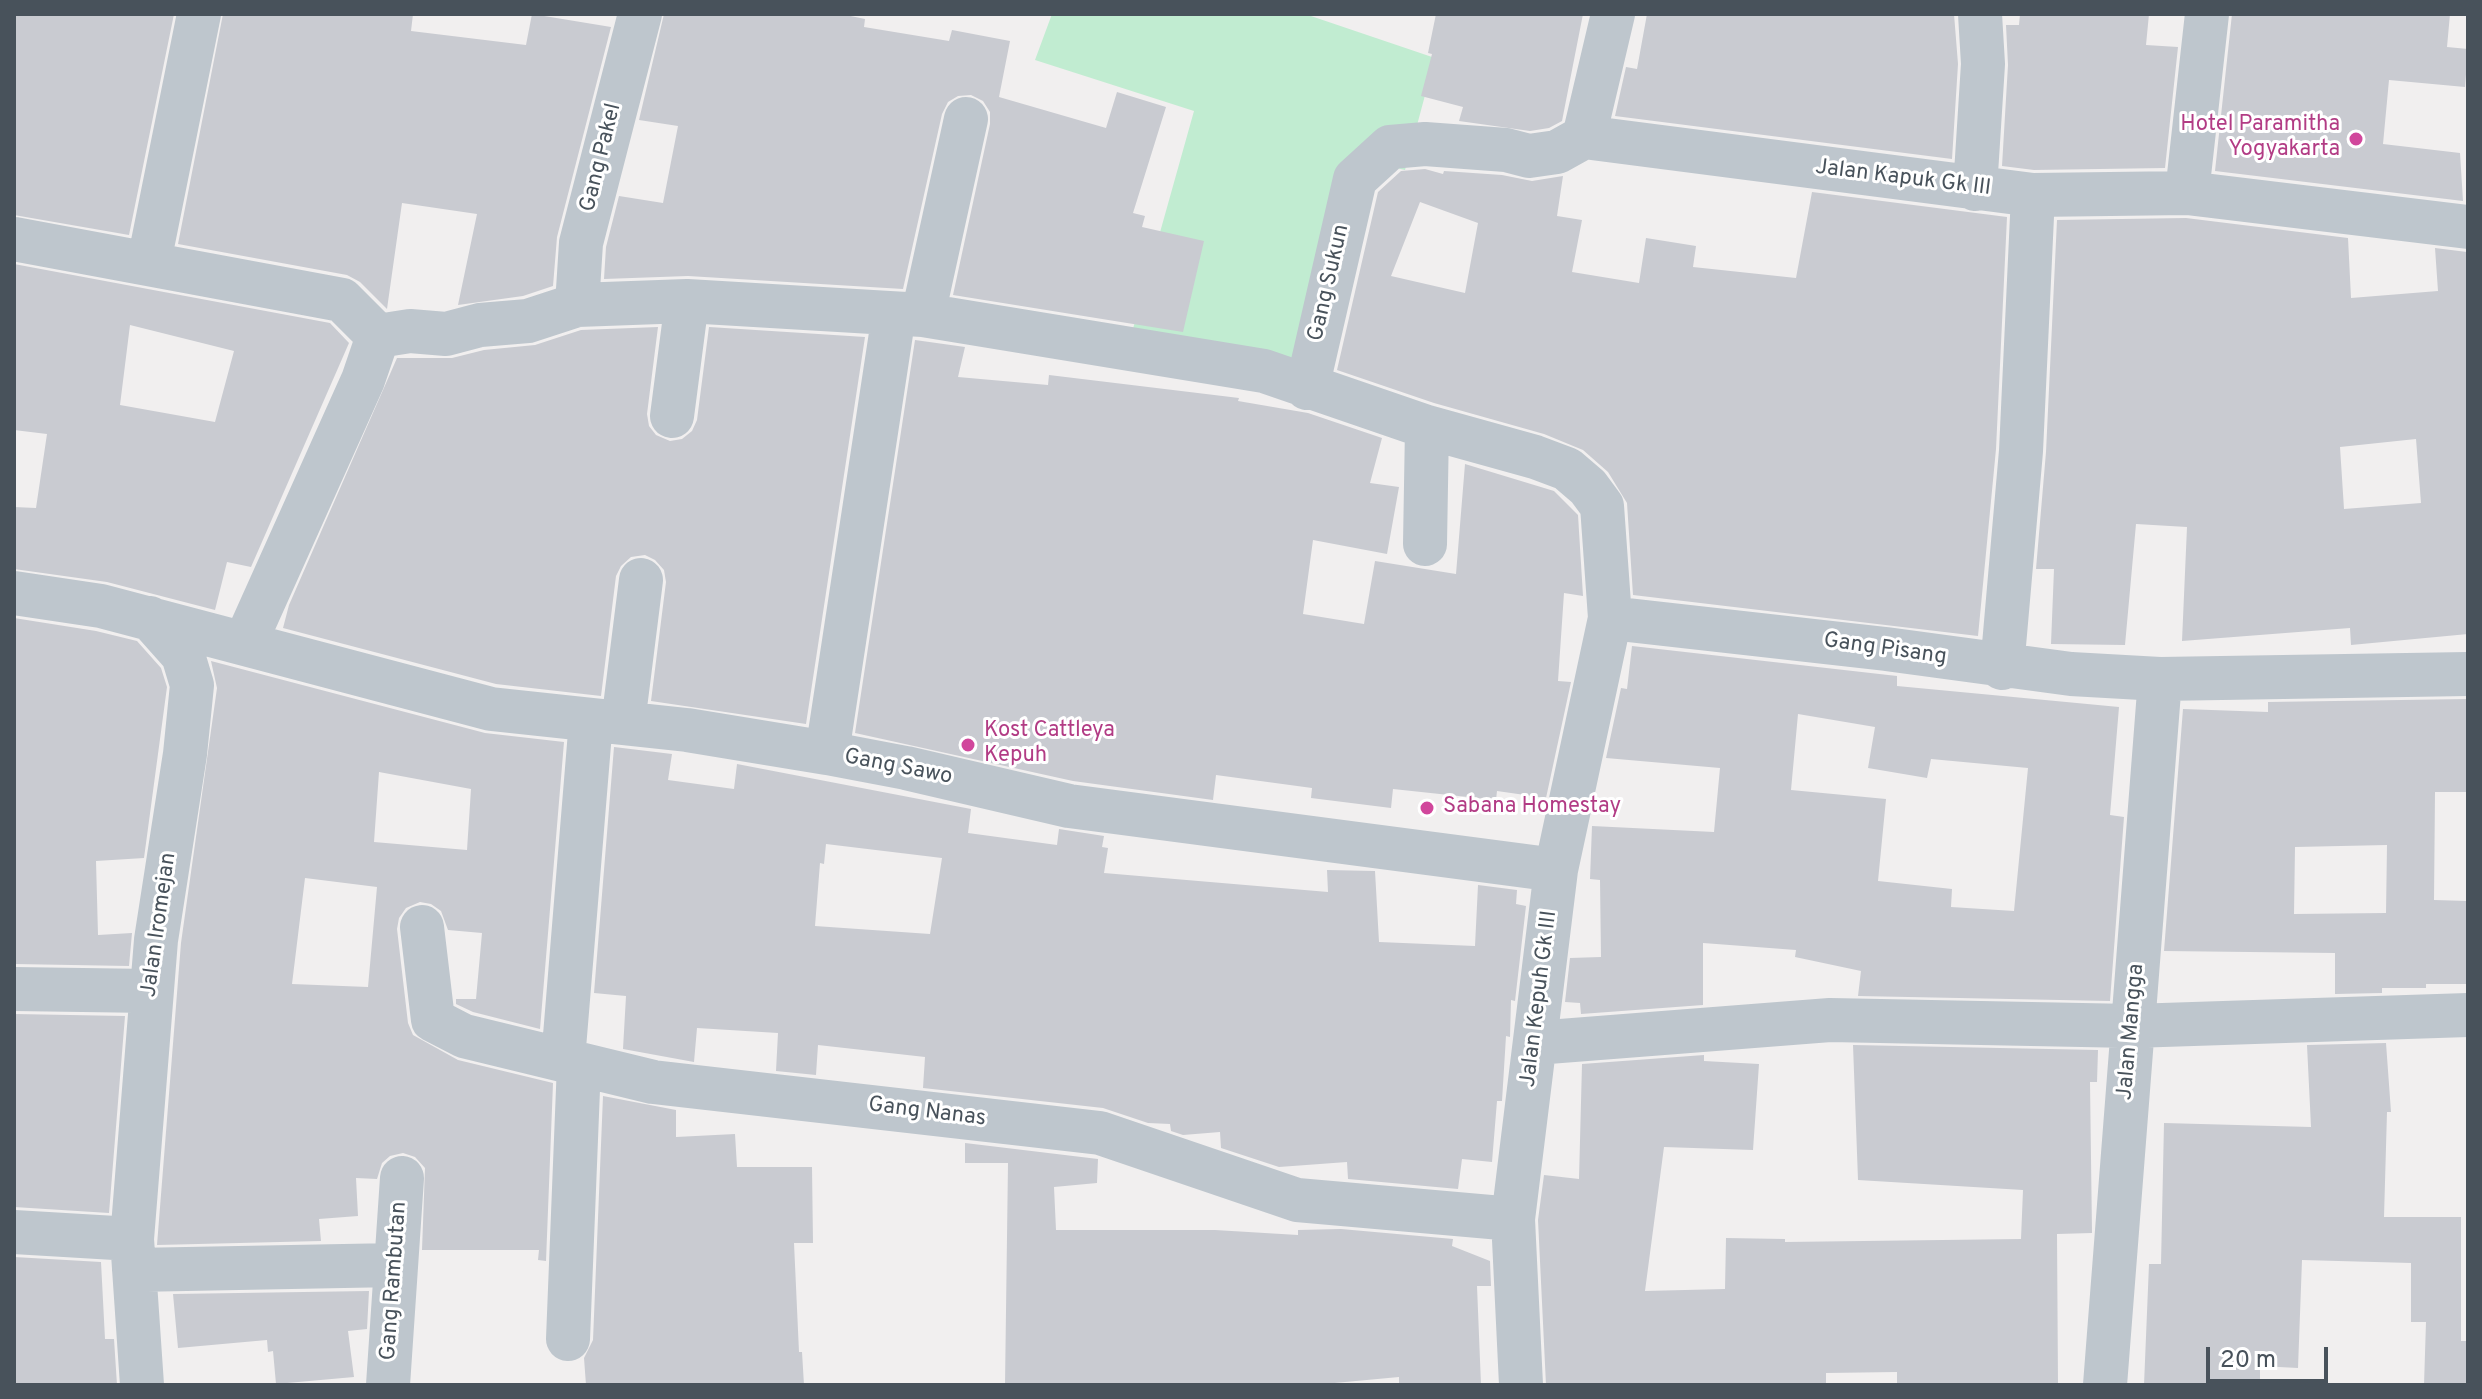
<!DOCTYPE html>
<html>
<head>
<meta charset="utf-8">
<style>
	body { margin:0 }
	#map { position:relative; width:2482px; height:1399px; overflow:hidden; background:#f1efef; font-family:Overpass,sans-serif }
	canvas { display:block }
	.frame { position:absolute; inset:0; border:16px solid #48525b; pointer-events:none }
	.scale { position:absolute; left:2206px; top:1347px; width:122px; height:36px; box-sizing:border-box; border:4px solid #48525b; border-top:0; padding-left:10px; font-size:24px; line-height:28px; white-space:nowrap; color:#48525b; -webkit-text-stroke:6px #fff; paint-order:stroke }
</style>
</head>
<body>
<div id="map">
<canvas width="2482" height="1399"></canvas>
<div class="frame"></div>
<div class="scale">20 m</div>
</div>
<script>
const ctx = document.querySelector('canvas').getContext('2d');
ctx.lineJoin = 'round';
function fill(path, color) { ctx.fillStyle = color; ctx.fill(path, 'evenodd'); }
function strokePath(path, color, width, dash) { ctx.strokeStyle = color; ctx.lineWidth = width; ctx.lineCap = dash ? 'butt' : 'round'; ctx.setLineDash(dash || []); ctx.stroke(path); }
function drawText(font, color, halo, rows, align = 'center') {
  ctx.font = font + ' Overpass,sans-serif'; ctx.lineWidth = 6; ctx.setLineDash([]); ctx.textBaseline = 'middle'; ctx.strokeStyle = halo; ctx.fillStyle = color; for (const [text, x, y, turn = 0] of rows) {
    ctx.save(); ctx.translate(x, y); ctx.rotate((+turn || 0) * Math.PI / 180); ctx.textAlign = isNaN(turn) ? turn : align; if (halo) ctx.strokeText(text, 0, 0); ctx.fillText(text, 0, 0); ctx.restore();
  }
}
const green = new Path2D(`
	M1052,14h253l130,44 -30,112 -55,-13 -41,222 -180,-36 65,-232 -159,-51z`);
const building = new Path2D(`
	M14,14h160l-45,221 -115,-20z
	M223,14h190l-2,17 115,14 6,-31 79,13 -54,210 -4,49 -30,10 -65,9 19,-91 -75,-11 -15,106 -27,-27 -13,-7 -169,-31z
	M664,14h177l24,5 -1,8 85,14 3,-11 58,11 -11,56 107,31 11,-36 49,15 -33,106 12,3 -3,11 62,14 -21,91 -230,-37 37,-171v-12l-7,-11 -12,-6 -13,1 -10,6 -6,12 -39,175 -215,-13 -84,3 2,-32 13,-51 44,7 15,-77 -39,-6z
	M1436,14h147l-21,107 -13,7 -19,3 -71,-10 4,-14 -42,-11 11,-42 -4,-1z
	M1647,14h307l4,50 -6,95 -337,-43 11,-49 11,2z
	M2020,14h129l-3,31 32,2 -13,121 -131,2 -32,-4 6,-101 -2,-40h13z
	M2232,14h218l-3,33 21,2 -3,38 -76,-7 -6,64 77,9 3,48 -248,-30z
	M1425,169l18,5 1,-3 58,4 30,6 31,-5 -6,40 25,4 -10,52 67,11 7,-45 50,8 -3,21 103,11 16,-86 195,25 -11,232 -18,187 -345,-41 -6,-92 -19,-31 -25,-22 -39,-16 -110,-31 -97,-33 41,-178 23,-21zM1420,202l58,21 -13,70 -74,-17z
	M2186,218l162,20 3,60 87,-7 -3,-43 32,4 1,382 -117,11 -1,-17 -168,13 5,-114 -51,-3 -11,121 -74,-1 3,-75h-18l10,-117 11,-232zM2416,439l5,64 -77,6 -4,-62z
	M14,264l316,59 19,20 -98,224 -24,-5 -12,48 -108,-28 -93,-13v-62l22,1 11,-74 -33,-4zM130,325l104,26 -19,71 -95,-17z
	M658,327l-11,87 2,12 7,9 14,6 12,-2 10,-8 5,-11 12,-93 156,10 -59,387 -155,-23 15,-119 -2,-12 -9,-10 -10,-5 -14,2 -10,9 -5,10 -15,120 -105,-12 -213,-56 6,-23 108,-247h55l32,-8 51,-5 46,-15z
	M915,340l50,7 -7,30 90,8 1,-10 190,23 -1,3 70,12 74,25 -12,45 29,4 -12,67 -74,-14 -10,74 61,10 11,-63 81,13 9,-110 89,27 24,24 5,81 -19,-3 -6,88 13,1 -25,116 -49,-7 -1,9 -103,-11 -2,19 -80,-10 1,-10 -96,-13 -3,25 -140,-19 -218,-48z
	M14,618l82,13 41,10 24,27 6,19 -23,171 -48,3 2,74 34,-2 -3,33 -115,-2z
	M1632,646l265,30v10l222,21 -9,108 14,2 -14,184 -252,-5 3,-25 -66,-14 1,-7 -93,-7v62l-122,9 -1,-11 -15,-1 5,-44 31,-1 -1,-77 -10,-1 2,-53 122,6 6,-64 -114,-10 15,-70 6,1zM1798,714l77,13 -7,41 59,10 4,-19 97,9 -14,143 -63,-4 1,-18 -74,-8 8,-82 -95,-9z
	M211,661l274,72 79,9 -24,287 -67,-17 -17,-8v-5h20l6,-66 -34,-3 -7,-19 -10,-7 -11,-2 -14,6 -7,10 -2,11 11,94 5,12 45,25 95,23 -7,178 -8,-1 1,-10h-117l3,-82 -10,-11 -12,-4 -13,3 -8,7 -5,16 -21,-1 2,38 -39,3 2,22 -164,4 24,-302 36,-255zM379,772l92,17 -4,61 -93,-8zM305,878l72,9 -9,100 -76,-3z
	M2468,699v93h-33l-1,108 34,1v83h-42v4h-44v5l-47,1v-41l-171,-2 19,-242 85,3v-10zM2387,845l-1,68 -92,1 1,-67z
	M614,747l58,7 -4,26 66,9 3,-25 234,45 -3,24 89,12 2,-16 45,7 -2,11 6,1 -4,25 224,19 -1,-22 48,1 4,71 96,4 3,-61 39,5 -1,14 10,2 -11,95 -4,-1 -1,37 -4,-1 -4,65h-5l-5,61 -30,-3 -4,30 -110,-10 -1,-17 -68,5 -58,-19 -1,-16 -37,3 -12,-4 -1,-7 -22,-1 -45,-15 -180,-20 2,-31 -107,-12 -2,30 -40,-4 2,-38 -81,-5 -3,34 -71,-13 3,-53 -32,-3zM826,844l116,14 -12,76 -115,-8 5,-63 4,1z
	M15,1014l110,2 -16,197 -95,-6z
	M2386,1043l5,69h-4l-3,105h77v124h7v44h-44l2,-63h-15v-59l-109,-3 -4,108 -38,-2v19h-116l5,-121h12l3,-141 147,4 -4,-82z
	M1853,1045l245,5 -1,32h-7l2,151 -35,1 1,151h-161v-13l-71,1v12h-280l-8,-165 6,-45 35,4 3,-115 122,-9v6l55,3 -6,86 -89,-3 -19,144 80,-2 1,-51 59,1v3l236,-3 2,-49 -165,-10z
	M603,1096l73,14v27l59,-3 2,33h75l1,76h-19l5,109h3l2,33h-218l-2,-27 9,-18z
	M965,1143l133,16 -1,24 -43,4 2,43h159l83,5v-5l43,-1 112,10 -1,7 38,15 1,25h-14l4,99h-82v-8l-86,8h-308l3,-222h-43z
	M14,1257l87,5 4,77h9l3,46h-103z
	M369,1291l-2,38 -19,2 6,46 -78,7 -3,-33 -5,1 -1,-12 -89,8 -5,-54z`);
const minor = new Path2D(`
	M1584,137l29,-123
	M1975,189l8,-125 -3,-50
	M2187,193l20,-179
	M14,239l328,61 36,36
	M149,262l50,-248
	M577,305l4,-62 59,-229
	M923,315l43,-196
	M378,336l32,-5 36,3 34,-9 48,-4 49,-16 110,-4 236,14 341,56 163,56 108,30 32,12 21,18 14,19 8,112 -54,252 -43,349 8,166
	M1307,388l48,-209 35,-32 35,-3 81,6 23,6 28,-4 27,-15 449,58 154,-2 281,34
	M672,416l15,-115
	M1425,544l2,-117
	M14,593l87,13 390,103 196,21 140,23 79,15 163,38 487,64
	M1610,618l276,31 185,25 89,5 308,-5
	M245,643l118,-263 15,-44
	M2002,668l19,-217 12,-256
	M623,723l18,-143
	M827,753l67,-439
	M422,927l11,93 31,16 189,46 447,51 197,67 216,19
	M14,989l137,2
	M1535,1043l295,-23 302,6 336,-11
	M563,1060l28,-340
	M14,1232l118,7
	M134,1270l262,-5
	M568,1339l11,-275
	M142,1385l-10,-146 24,-299 29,-186 7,-69 -9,-30 -33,-37
	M388,1385l14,-207
	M2105,1385l55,-706`);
const markers = [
	[2356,139,8,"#d1479c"],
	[968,745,8,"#d1479c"],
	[1427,808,8,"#d1479c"]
];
const hotelNames = [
	["Hotel Paramitha",2340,126,"right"],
	["Yogyakarta",2340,151,"right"],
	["Kost Cattleya",984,732],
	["Kepuh",984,757],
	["Sabana Homestay",1443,808]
];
const streetNames = [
	["Gang Pakel",602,158,-76],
	["Jalan Kapuk Gk III",1903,179,7],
	["Gang Sukun",1330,283,-77],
	["Gang Pisang",1885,650,8],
	["Gang Sawo",898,768,11],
	["Jalan Iromejan",160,925,-82],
	["Jalan Kepuh Gk III",1540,999,-83],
	["Jalan Mangga",2132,1032,-85],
	["Gang Nanas",927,1113,7],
	["Gang Rambutan",395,1281,-86]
];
fill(green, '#c1ecd1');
fill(building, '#c9cbd1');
strokePath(minor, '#bec6cd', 44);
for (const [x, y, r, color] of markers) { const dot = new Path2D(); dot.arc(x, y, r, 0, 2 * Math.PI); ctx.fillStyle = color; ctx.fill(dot); strokePath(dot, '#fff', 3); }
drawText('22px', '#b23c85', '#fff', hotelNames, 'left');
drawText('22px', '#48525b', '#fff', streetNames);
</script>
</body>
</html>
